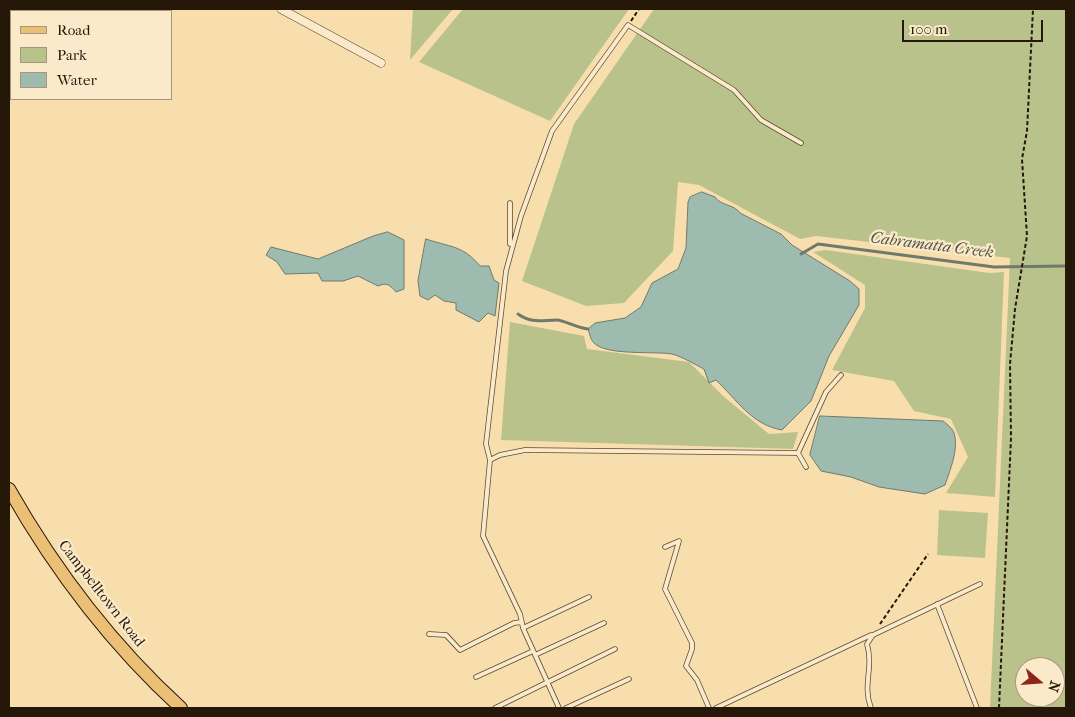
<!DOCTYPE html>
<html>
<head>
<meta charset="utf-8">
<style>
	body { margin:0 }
	#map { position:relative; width:1075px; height:717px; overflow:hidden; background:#f8dead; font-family:"IM FELL French Canon",serif }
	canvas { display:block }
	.frame { position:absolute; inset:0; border:10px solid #261809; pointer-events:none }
	.legend { position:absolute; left:10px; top:10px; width:162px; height:90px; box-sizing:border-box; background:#faeaca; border:1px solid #a5967d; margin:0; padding:6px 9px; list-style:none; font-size:15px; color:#261809 }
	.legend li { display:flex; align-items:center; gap:10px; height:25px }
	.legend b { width:25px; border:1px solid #a5967d }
	.north { position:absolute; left:1015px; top:657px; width:50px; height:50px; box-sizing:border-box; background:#faeaca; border:1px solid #a5967d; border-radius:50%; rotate:108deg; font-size:14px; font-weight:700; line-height:20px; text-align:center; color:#261809 }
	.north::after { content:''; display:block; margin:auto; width:18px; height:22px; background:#8f2418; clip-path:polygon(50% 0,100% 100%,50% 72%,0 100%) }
	.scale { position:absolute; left:902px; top:20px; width:141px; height:22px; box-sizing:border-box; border:2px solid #261809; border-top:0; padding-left:6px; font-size:15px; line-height:18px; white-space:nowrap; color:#261809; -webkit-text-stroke:4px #faeaca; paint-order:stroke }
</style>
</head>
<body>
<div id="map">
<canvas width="1075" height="717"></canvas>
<div class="frame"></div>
<ul class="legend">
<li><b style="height:6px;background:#ecbf76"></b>Road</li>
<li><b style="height:14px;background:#bac28c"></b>Park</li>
<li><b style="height:14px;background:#9ebbaf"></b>Water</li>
</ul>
<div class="north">N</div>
<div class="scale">100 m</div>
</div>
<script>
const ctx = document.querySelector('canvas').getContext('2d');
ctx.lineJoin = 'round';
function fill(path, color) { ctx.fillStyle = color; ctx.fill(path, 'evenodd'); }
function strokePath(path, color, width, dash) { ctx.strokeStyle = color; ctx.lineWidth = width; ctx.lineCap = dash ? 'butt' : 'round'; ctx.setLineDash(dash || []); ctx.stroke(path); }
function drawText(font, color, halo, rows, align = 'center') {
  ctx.font = font + ' "IM FELL French Canon",serif'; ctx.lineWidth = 4.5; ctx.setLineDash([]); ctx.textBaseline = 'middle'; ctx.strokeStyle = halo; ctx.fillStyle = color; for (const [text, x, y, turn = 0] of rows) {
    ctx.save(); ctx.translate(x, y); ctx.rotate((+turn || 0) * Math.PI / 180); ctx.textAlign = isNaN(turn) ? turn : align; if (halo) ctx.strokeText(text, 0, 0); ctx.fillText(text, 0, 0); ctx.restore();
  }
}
const green = new Path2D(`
	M413,9h40l-43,51z
	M463,9h166l-79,112 -131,-59z
	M654,9h412v699h-76l20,-450 -194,-22 -16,3 -101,-54 -21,-3 -5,69 -49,52 -38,3 -64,-25 52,-157zM1025,667h30v30h-30z
	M826,250l163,23 15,-1 -9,225 -49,-4 22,-36 -17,-38 -37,-8 -20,-30 -62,-11 33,-62v-23l-52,-33z
	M510,322l74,14 3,13 102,13 34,34 46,38 29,-2 -5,17 -292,-9z
	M939,510l49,3 -3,45 -48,-3z`);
const water = new Path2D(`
	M702,192l13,5c6,9 19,7 25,16l41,21 11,11 58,36 9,8v16l-30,51 -18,45 -29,29c-30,-5 -45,-30 -66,-50l-7,3 -5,-14c-10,-5 -21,-12 -32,-15 -17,-3 -65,2 -78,-11 -4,-4 -4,-9 -6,-14l7,-6 30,-5 16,-11 11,-24 26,-14 8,-21 2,-46 2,-5z
	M388,232l16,8v49l-8,3c-6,-7 -9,-10 -18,-6l-20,-10 -15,5h-21l-4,-8 -33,1 -8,-12 -11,-7 5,-8 47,12 55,-23z
	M426,239c23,8 37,6 54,27h9l5,14 5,3 -4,33 -7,-3 -9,9 -23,-12v-7l-12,-2 -9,-6 -7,5 -8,-4 -2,-15z
	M820,416l123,5c4,3 10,8 11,12 5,16 -4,37 -9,52l-20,9 -46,-7 -28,-10 -30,-6 -11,-16z`);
const stream = new Path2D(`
	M801,254l17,-10 176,23 72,-1
	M518,314c14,10 24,6 39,6 6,0 21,8 31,9`);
const path = new Path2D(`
	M631,21l8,-12
	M880,624l48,-70
	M999,708l12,-270 -1,-74 5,-55 12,-73 -5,-77 5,-28 6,-122`);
const service = new Path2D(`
	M510,203v41
	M798,453l8,14
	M490,460l-4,-16 20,-173 15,-55 31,-85 76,-106 106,65 27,30 40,23
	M665,547l14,-6 -14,48 27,54v6l-6,17 11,14 12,28
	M937,604l40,104
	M523,628l66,-31
	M429,634l17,1 14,15 54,-27 8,-1
	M535,655l69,-32
	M476,677l57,-26
	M495,708l120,-59
	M559,708l-36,-80 -3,-14 -37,-78 7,-76 10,-5 25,-5 273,3 28,-61 15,-17
	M566,708l63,-29
	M716,708l155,-73
	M871,708c-9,-23 3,-40 -4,-64l6,-9 107,-51`);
const minor = new Path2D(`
	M281,9l100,54`);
const primary = new Path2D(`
	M9,489c46,81 103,156 172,219`);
const streetNames = [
	["Campbelltown Road",101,594,52]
];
const waterNames = [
	["Cabramatta Creek",932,246,7]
];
fill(green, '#bac28c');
fill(water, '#9ebbaf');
strokePath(water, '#6e7a6d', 1);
strokePath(stream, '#6e7a6d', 3);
strokePath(service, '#5a4a32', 5.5);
strokePath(minor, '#5a4a32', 9);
strokePath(primary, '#261809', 14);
strokePath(path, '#261809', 2, [4, 2.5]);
strokePath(service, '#faeaca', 4);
strokePath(minor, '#faeaca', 8);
strokePath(primary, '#ecbf76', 12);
drawText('15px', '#261809', '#faeaca', streetNames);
drawText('italic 16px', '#505143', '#faeaca', waterNames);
</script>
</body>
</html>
